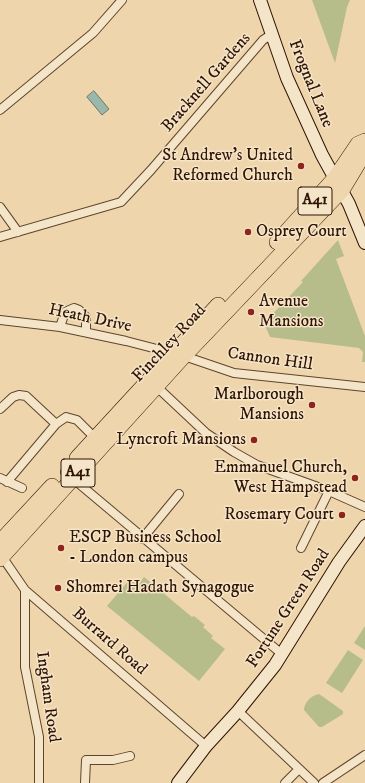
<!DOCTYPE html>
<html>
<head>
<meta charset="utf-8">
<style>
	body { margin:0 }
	canvas { display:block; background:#eed5ab }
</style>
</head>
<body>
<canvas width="365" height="783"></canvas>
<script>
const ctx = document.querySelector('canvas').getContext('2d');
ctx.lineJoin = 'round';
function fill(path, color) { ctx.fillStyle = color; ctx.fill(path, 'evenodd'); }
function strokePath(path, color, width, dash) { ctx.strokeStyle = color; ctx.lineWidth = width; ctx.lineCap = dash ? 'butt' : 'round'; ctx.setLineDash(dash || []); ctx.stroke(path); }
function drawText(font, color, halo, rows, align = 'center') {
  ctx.font = font + ' "IM FELL DW Pica",serif'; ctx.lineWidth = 3; ctx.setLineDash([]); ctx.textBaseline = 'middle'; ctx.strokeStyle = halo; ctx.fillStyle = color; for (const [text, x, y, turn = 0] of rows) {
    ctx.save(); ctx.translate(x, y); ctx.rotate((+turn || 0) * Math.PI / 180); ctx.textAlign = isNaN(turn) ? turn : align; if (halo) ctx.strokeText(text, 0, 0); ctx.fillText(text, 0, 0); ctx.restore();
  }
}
const green = new Path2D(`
	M312,0h38l-3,7 -12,56z
	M338,240l6,16 -8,3 29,77v26h-3l1,-10 -4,-4 -89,-11 -6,-14 39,-41 -2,-1z
	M144,577l48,40 2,-1 11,9 -2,2 10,9 -2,2 14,11 -26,32 -92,-75 23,-27 8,6z
	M365,626v24l-11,-7z
	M348,650l15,10 -21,33 -16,-10z
	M319,694l24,17v3l-21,13h-3l-15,-17c0,-7 7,-15 15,-16z`);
const water = new Path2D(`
	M94,91l15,18 -7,6 -15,-18z`);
const street = new Path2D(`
	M0,110l93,-77 29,-33
	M0,207l18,25
	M0,237l121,-35 30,-32 112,-130 9,-6
	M0,320l60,7 66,14 58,15 50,17 131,14
	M60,327l5,-15 9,-4 5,2 7,7v15
	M157,387l49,46 28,19 23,13 72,26 36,16
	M0,409l13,-12 6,-2 7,1 30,28
	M65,472l218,183
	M0,478l22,10
	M7,482l49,-58 10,-7 11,3 20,20
	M142,539l37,-45
	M301,548l28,-57
	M1,555l24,35 181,156
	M25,590v77l14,70v46
	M238,711l76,72
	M85,783l1,-23h27l17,-4
	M285,783l14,-14
	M323,783l42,-28`);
const secondary = new Path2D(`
	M260,0l27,78 35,77 27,49 16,39
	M178,783l28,-37 32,-35 37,-46 64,-103 26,-36`);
const highway = new Path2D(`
	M277,242l58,-64 23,-34 7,-3
	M77,458l141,-153
	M0,542l52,-56
	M0,559l184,-203 158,-166 23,-38`);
const markers = [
	[301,166,4,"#8f2418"],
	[248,232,4,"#8f2418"],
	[251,312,4,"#8f2418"],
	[312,405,4,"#8f2418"],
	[254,440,4,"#8f2418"],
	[355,478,4,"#8f2418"],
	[342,515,4,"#8f2418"],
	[61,548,4,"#8f2418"],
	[58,588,4,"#8f2418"]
];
const shields = [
	[315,201,34],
	[78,473,34]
];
const shieldNames = [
	["A41",315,201],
	["A41",78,473]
];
const streetNames = [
	["Bracknell Gardens",207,83,-49],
	["Frognal Lane",310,84,68],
	["Heath Drive",90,319,12],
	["Finchley Road",170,344,-47],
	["Cannon Hill",270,360,8],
	["Fortune Green Road",289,609,-57],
	["Burrard Road",109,642,41],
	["Ingham Road",47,697,82]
];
const poiNames = [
	["St Andrew's United",293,156],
	["Reformed Church",293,176],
	["Osprey Court",256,232,"left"],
	["Avenue",259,302,"left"],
	["Mansions",259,322,"left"],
	["Marlborough",304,395],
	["Mansions",304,415],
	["Lyncroft Mansions",246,440],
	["Emmanuel Church,",347,468],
	["West Hampstead",347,488],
	["Rosemary Court",334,515],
	["ESCP Business School",69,538,"left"],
	["- London campus",69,558,"left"],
	["Shomrei Hadath Synagogue",66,588,"left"]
];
fill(green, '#b7bd8a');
fill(water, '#99b8ab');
strokePath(water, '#6f7668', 1);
strokePath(street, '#5f442d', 10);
strokePath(secondary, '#2f1303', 14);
strokePath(highway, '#2f1303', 16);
strokePath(street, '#f4e4c8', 8);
strokePath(secondary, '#f4e4c8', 12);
strokePath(highway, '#eed5ab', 15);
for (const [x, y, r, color] of markers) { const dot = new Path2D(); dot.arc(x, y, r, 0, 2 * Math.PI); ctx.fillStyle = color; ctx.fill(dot); strokePath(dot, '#f4e4c8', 1.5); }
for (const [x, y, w] of shields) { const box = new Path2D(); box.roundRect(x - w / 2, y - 14, w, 28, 3); ctx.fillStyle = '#f4e4c8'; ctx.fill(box); strokePath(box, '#2f1303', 1); }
drawText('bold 16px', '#2f1303', null, shieldNames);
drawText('17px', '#2f1303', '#f4e4c8', streetNames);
drawText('17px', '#2f1303', '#f4e4c8', poiNames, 'right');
</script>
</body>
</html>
